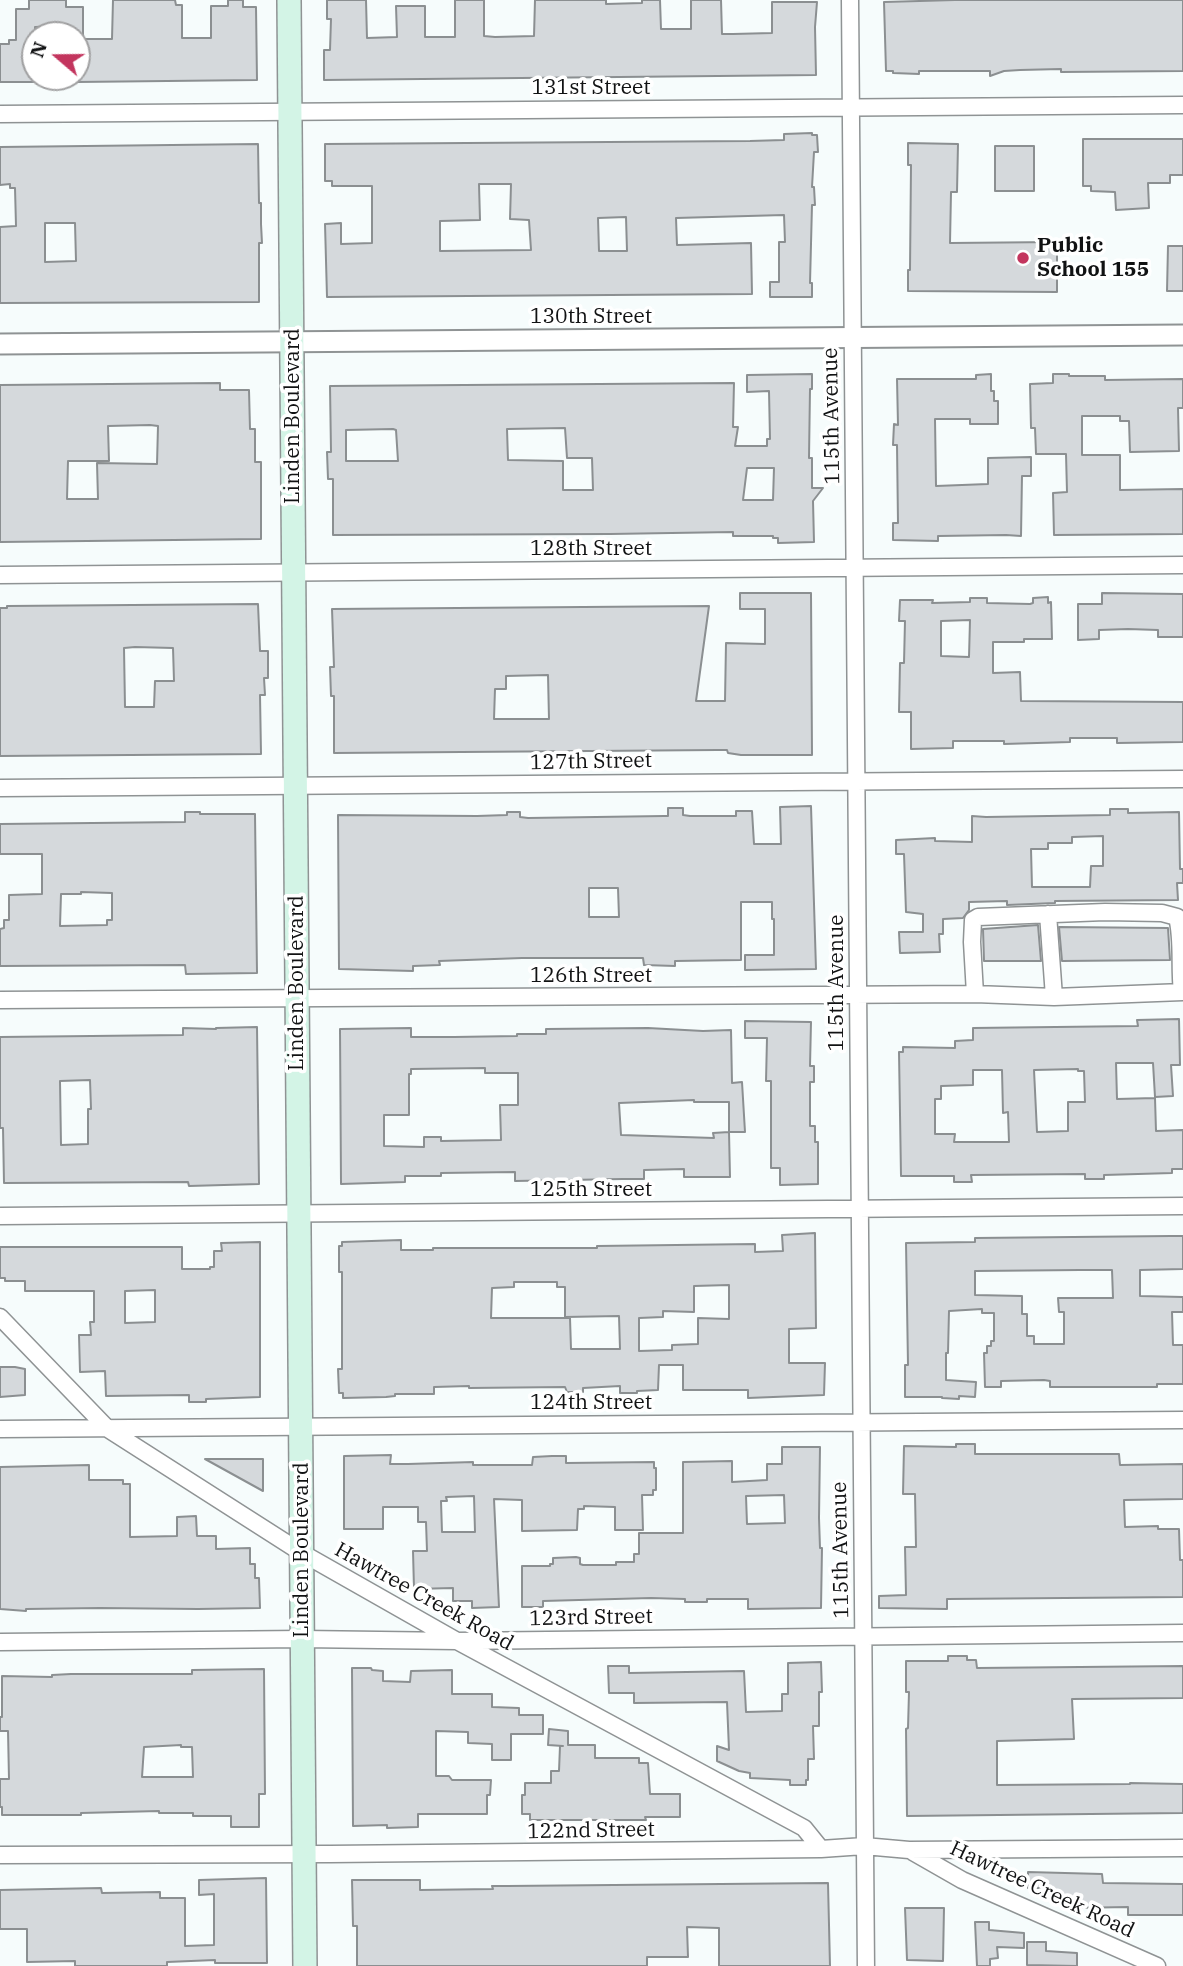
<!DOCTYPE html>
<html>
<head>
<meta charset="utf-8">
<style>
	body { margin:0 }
	#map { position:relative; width:1183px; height:1966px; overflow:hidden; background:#f6fcfc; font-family:"IBM Plex Serif",serif }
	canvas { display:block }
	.north { position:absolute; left:21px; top:21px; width:70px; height:70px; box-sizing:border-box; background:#fff; border:2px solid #a0a0a1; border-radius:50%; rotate:290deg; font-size:19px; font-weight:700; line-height:28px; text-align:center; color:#111213 }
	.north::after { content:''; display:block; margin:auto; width:24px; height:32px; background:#c3355e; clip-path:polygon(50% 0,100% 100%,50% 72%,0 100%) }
</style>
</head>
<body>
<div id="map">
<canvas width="1183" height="1966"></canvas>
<div class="north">N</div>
</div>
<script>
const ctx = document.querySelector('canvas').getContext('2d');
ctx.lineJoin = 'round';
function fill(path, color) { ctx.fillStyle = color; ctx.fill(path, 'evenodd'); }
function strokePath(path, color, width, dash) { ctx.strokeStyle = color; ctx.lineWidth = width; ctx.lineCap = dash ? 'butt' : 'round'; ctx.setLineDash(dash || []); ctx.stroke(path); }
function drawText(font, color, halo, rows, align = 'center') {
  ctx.font = font + ' "IBM Plex Serif",serif'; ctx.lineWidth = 7; ctx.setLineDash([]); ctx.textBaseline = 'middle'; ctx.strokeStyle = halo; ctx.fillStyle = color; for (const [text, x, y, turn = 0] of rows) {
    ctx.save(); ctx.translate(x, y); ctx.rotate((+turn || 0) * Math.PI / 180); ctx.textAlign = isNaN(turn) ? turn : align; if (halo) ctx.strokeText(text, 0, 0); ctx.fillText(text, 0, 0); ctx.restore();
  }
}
const building = new Path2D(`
	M29,0h37v7h17v28h-17v-9l-31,1v55h-35v-38h9v-4h7v-31h13z
	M113,0h62l1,5h6v33h29v-32h17v-6h15v7h13l1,73 -180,2v-43h35z
	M327,0h39l1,38 30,-1 -1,-31h29v31h30v-37h29v36l11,1 39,-1 1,-36h71v4l36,-1v-3h18l1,29h30v-29h30l1,34h11l39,-1v-31h45l-2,25 1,48 -492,5v-30h6l1,-31h-4z
	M955,0h228v71l-122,1v-3l-41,1 -16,1 -14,5v-5h-71v3l-26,-1v-2h-7l-2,-69z
	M812,133v2h5l1,17h-4l-2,35h2l1,18h-3l-2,78h2v14h-42v-15h9v-40h6l-1,-27 -108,3 1,27 74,-2 1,51 -425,3 -2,-73 16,-1v21l31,-1v-57h-40v-5h-7v-37l425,-3 34,-1v-6zM479,184h32l-1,35 19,1 2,30 -91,1v-30l40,-1zM626,217l1,34h-28l-1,-33z
	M1083,139h100v36h-13v8h-22l1,25 -33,2 -1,-18 -24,-1v-5h-8z
	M908,143l50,1 -1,48h-6l-1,51 107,-1v50l-149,-1v-21h2l1,-105h-3z
	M258,144l1,59h2v21l1,19h-3v59l-259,1v-76l16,-1 -1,-38h-5v-4l-10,1v-38zM45,223h30l1,38 -31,1z
	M995,146h39v45h-39z
	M1168,246h15v45h-16z
	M812,374v15h-2l-1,69h3v30h11l-10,13 1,41 -36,1v-5h-5v-2h-40v-4l-123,2 -277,1v-56h-5l-1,-27h4l-1,-66 404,-3 -1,44h5l-3,19h32v-7h3l-1,-48 -22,1v-17zM565,428l2,30h25l1,32h-30v-29l-55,-1 -1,-31zM393,429l3,1 2,31h-52v-31zM747,468h27l-1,32h-30z
	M991,374v17h3v10h4v23h-28v-5h-35l1,67 52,-2v-26l43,-1v19h-9l-1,60 -15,-1 -68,1v5l-45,-1v-17h5l-1,-78h-4l1,-21 4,1 -1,-46h79v-4z
	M1053,374h16v2h36v4l78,-1v29h-5l1,43 -49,1 -1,-31h-9v-5h-38v39h38v35l63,-1v45l-129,1 -1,-42 14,-1 -1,-38h-30l-1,-26h-4l-1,-44 23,-1z
	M220,383v7h29l1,39h5v33h6v77l-261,3v-157zM150,425l8,1 -1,38 -60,-1 1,36h-31l1,-38h41l-1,-35z
	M740,593h71l1,162h-71l-13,-2 -1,-3h-9l-384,3v-57h-3l-1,-29h4l-2,-58 377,-3 -13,95h29l1,-58 39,1v-35h-25zM548,675l1,44h-55l1,-30h11v-13z
	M1102,593l81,1v43h-25v-7l-30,-1 -29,1v9l-21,1v-36h24z
	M1048,597v6l3,-1 1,37h-28v3h-31v31l27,-1 1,29 162,1v40l-66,1v-5h-47v4l-66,2v-3h-51v7l-42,1v-37h-12l1,-49h4l1,-42h-6l1,-21h33l-1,3 38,-1v-4h17v5l43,1 3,-1v-5zM970,620l-1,37 -28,-1v-35z
	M258,604l2,47h8v27h-4l1,17h-5l1,59 -261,2v-148h7v-2zM135,647l38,1 1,33h-19l-1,26h-29l-1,-59z
	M811,806l5,163 -71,1v-15h29v-36h-2v-17h-31v58l-66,1v5l-31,-1 -1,-7h-121l-83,3 1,4 -27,1v5l-74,-2 -1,-154 139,1 30,-1v-3h13v5l8,1 136,-2h4v-8h15v7l7,1h46v-5h16l2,33h27l-1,-37zM589,888h29l1,29h-30z
	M1110,809h18v4l51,-1 1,57h3v14h-6l1,17 -123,1v2l-48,2v-4l-38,1v8l-6,8 -20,1v15h-4l1,18 -40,1 -1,-21h24v-18l-17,-2 -2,-58h-8v-14l39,-2v3l37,1v-26l14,1 124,-2zM1103,836v30h-12l-1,21h-58l-1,-38h17v-6h24v-6z
	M185,812h15v2h55l2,159 -71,1 -1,-9 -185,1v-37l4,-1v-8h5v-25l33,-1v-40h-42v-30l185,-2zM81,892l31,1v27h-5v5l-47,1 1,-32h20z
	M1038,925l3,36h-57l-1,-32z
	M1059,927l109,1 2,32 -108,1z
	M1179,1019l1,46h-9l2,31 -18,1 -2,-34h-37l1,36 38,-1 1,33 27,-1v39h-11v4l-68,2v4h-19v-5l-114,1 1,7h-18v-6h-53l-2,-124h4v-5l52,1v-7l18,-1v-12l165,-2 -1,-6zM1078,1069v2h6l1,31h-17v29l-31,1 -3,-62zM973,1070h29l1,43 5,-1 1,30h-55l1,-8h-20v-35h6v-13l32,-1z
	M745,1021l66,1 -1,44h4v16h-4v44h5v16h3v42l-38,1v-17h-9v-87h-5l1,-43h-22z
	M257,1027l2,157 -70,2 -1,-4 -184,1 -1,-55h-3v-91l183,-2v-7l33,1v-1zM90,1080l1,29h-3v35l-27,1 -1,-64z
	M411,1028v9h43l63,-1v-2h29v-5l102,-1 55,3 28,-1 1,53 10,-1 3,50h-16v-30h-35v-2l-75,3 2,32 93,3 -1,-5 16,-1 1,45h-46v-8l-40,1v9h-22l-107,2v-9l-74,1v3h-36v6l-64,2 -1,-155zM485,1068v5h33v32h-18l1,35 -60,1v-4h-17v10l-40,-1v-31h25v-41h2v-5z
	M815,1233l1,95 -27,1v34h36l-1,32 -76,3v-8h-65v-25h-24l-1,25 -21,1v2h-17v-7l-37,2v4h-16l-2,-5 -96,1v-2l-35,1v7h-39v2l-9,1 -43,1v-5h-4l-1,-24h4v-97h-3v-26h3v-4l59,-2v10h32v-2h164v-2l158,-2v8l28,-1 -1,-16zM514,1282h43v5h8v30l54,-1 1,33h-49l-1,-31h-79l1,-30 22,-1zM729,1285v34l-31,-1v26l-26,1v5l-33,1v-33l24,-1v-6l31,1v-26z
	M1171,1236h12v33l-43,1v26l43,1v15h-11l1,33h10v39h-26v3h-107v-6l-6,-1 -43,1v6h-16l-1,-34h3v-7h4v-5h3v-28h-12v-4l-33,2 -1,42h-2v27l30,2 -1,15 -16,-1v3l-17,-1v-1h-37v-32h3l-2,-122 69,-1v-4zM1080,1270h32l1,28h-55l1,14h5v32h-30v-8h-7v-22h-5v-18l-47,-1v-24z
	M260,1242v155l-54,2v3h-17v-7l-83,1 -1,-25 -25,1 -1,-37h12l-1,-13h4v-31h-69v-10h-20v-3h-5v-31h182v22h28v-2h4v-16h8l-1,-8zM155,1290v32l-30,1v-32z
	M0,1367h15l10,2v26l-25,2z
	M956,1444h19v10h144l1,11 63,-1v35l-59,1 1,27 33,-1v3h21l1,31h3v37l-236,2v10l-68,-1v-12l27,-1 -1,-48h11l-1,-53h-12l1,-48 52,1z
	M782,1447h38l-1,71 1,30h2l-1,60 -73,1v-10h-41v3h-22v-3l-34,-1 -108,3v6h-21v-41h28v-2h3v-6l23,-1 4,1v6l3,1h33v-3h18v-8h5v-21h44v-71l49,-1v21l35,-2v-16h15zM784,1495l1,28 -38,1 -1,-28z
	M391,1455l-1,9h18l65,-2v3h59l1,-8 19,-1h14v7l88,-1v6h2v22h-3v5h-11l1,35h-28v-23l-31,-1v3h-6l-1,21 -55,1v-31l-28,-1 5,108 -27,1v-7h-19v-13l-39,1 -1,-38h14l-1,-29h-8v-15h-35v22h-39v-73zM474,1496l1,36h-33l-1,-31h6l-1,-4z
	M205,1459h58v32z
	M89,1465v15h34v4h7v53l47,-1v-19l19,-1 1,20h19v13l34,-1v16h5v14h4l1,30 -62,1 -98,-1 -74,1v2l-26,-2v-142z
	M948,1656h19v4h9l1,8 206,-2v32l-111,1 2,40 -77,2v44l133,-1v-1l53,1v29l-276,3 -1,-87 2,-1 1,-36h-3v-31h42z
	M821,1662l1,30h-3v34h-6l1,33h-6v21h-2v5h-16v-5l-40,-2v-5l-11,-2 -22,-10v-15l12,4 -2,-48 -93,1v-10h-25l-1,-27h21v7l115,-2 2,41 36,-1v-17h6v-31z
	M352,1668h19l1,2 11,1v10l27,1 1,-11 41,-1v24h40v13l27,1v7h24v19h-32v26h-19v-16l-24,-1v-11l-32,-1v45h13l3,4h39l-1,15h-3v19h-69v13l-31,1v-3l-34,1z
	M264,1669l1,125h-6v33h-28v-11h-38v-3h-34v-2l-78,2v2h-79v-8h-2v-28h9l-1,-48h-8v-14h2v-41l50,1v-2l19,-1h121v-4zM181,1745v2h11l1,30h-51l2,-30z
	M549,1729l19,2v14h27v13h44v5h9l2,31h30v23h-35l1,3h-116v-6h-8v-19h3v-12h26v-12h8l1,-25h3l-15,-1z
	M1028,1872l74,2 1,9 80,1v31h-55v-8l-56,1 -26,-11v-9h-18z
	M266,1878l1,85h-52v-3l-48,2v4h-92v-5l-48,1v-33h-27v-39l101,-2 1,5 58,-1v6h25v48l29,-1v-51l-15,1v-15z
	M352,1880h68v10l73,-1 -1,-3h15l321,-3 2,83h-111v-38l-32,-1 1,30h-41v9h-290v-40h-4z
	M905,1908h39l-1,53 -36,-1z
	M975,1922h14v8l35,3v15l-27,-1 1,11 -8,1v7h-13z
	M1027,1942h19v9l31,2v13l-50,-1z`);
const minor = new Path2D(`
	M850,0l16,1966
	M0,114l1183,-9
	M0,575l1183,-10
	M0,788l1183,-9
	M1048,914l6,83
	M975,994l-3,-52 1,-22 5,-3 127,-5 57,1 15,4c6,23 2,51 5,75
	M0,1000l975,-6 79,3 129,-5
	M0,1216l1183,-10
	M0,1317l108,112 194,124 155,88 347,187 17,21
	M0,1429l1183,-9
	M0,1642l302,-3 155,2 726,-8
	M913,1852l49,28 195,86
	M0,1855l330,-1 491,-5 43,-3 45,4 274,-2`);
const tertiary = new Path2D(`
	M0,344l1183,-9`);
const secondary = new Path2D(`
	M289,0l16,1966`);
const markers = [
	[1023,258,7,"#c3355e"]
];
const streetNames = [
	["131st Street",591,88],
	["130th Street",591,317],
	["Linden Boulevard",293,416,-90],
	["115th Avenue",832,416,-91],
	["128th Street",591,549],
	["127th Street",591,762,-1],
	["126th Street",591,976],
	["Linden Boulevard",297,983,-90],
	["115th Avenue",837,983,-90],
	["125th Street",591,1190],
	["124th Street",591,1403],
	["Linden Boulevard",302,1550,-90],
	["115th Avenue",841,1550,-91],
	["Hawtree Creek Road",424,1597,29],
	["123rd Street",591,1618,-1],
	["122nd Street",591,1831,-1],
	["Hawtree Creek Road",1042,1890,25]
];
const poiNames = [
	["Public",1037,246],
	["School 155",1037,270]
];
fill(building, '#d5d9dc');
strokePath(building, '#8b8f91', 2);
strokePath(minor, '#8f9394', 19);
strokePath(tertiary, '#8f9394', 23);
strokePath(secondary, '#8f9394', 26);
strokePath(minor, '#fff', 16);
strokePath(tertiary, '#fff', 19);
strokePath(secondary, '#d3f4e6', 23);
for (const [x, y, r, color] of markers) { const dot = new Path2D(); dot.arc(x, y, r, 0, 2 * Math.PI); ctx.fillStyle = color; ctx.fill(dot); strokePath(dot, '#fff', 2.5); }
drawText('21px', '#111213', '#fff', streetNames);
drawText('bold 21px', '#111213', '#fff', poiNames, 'left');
</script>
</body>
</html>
